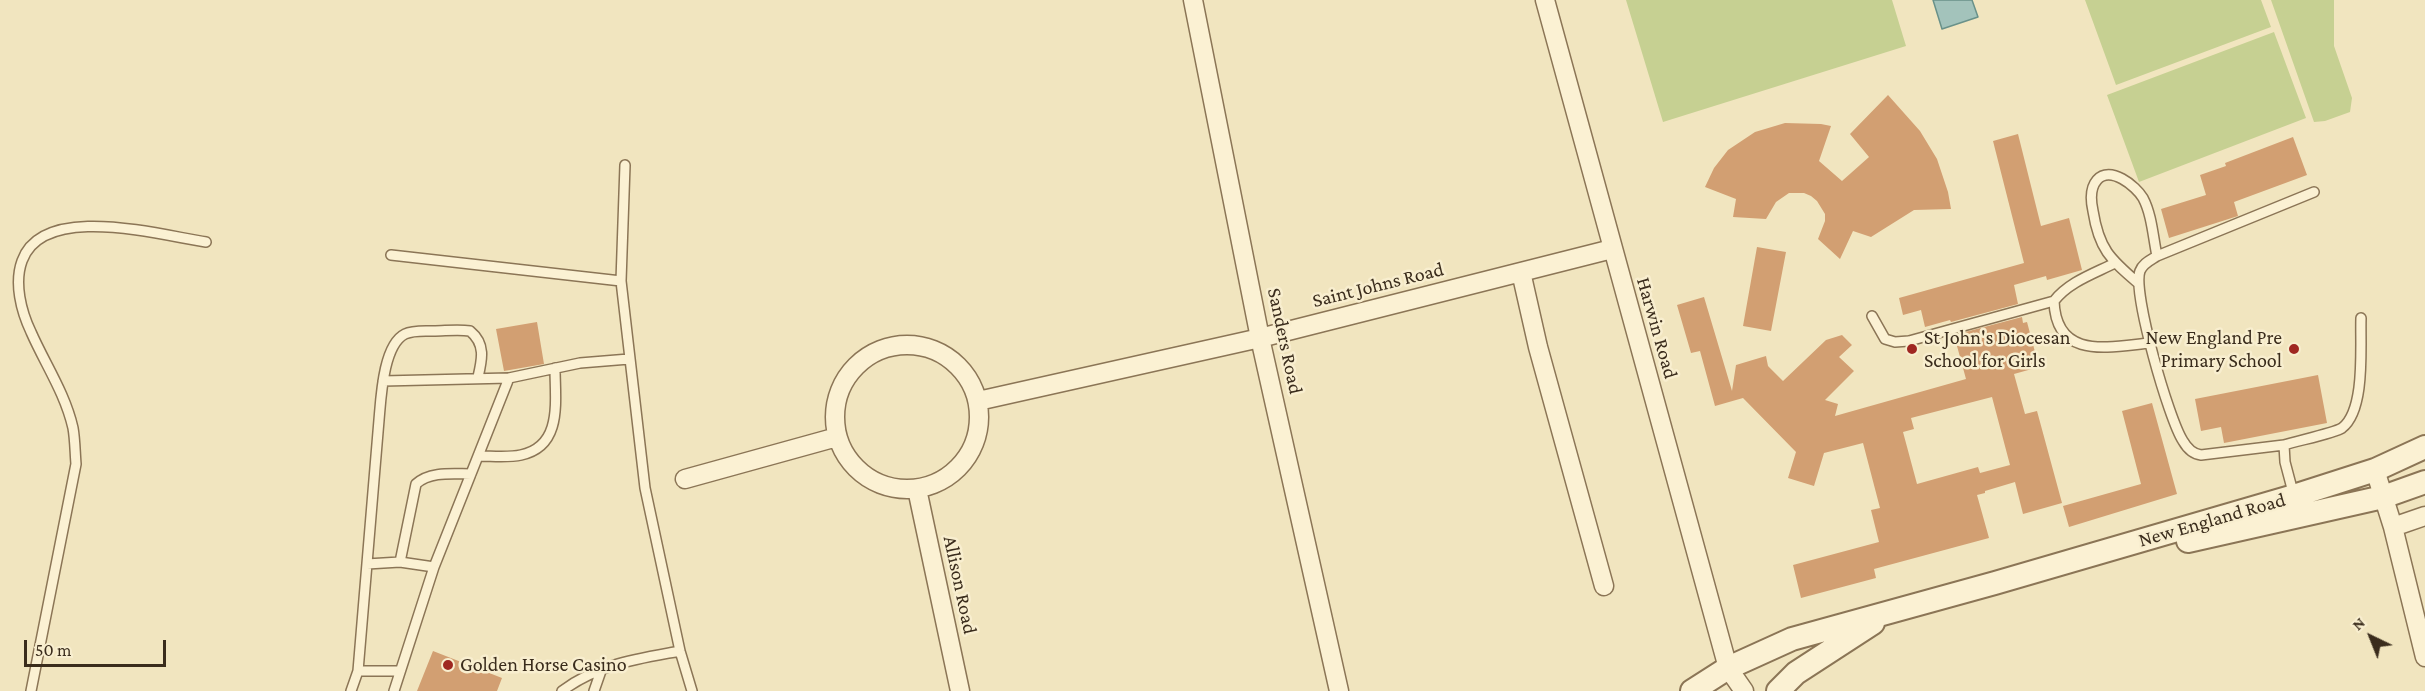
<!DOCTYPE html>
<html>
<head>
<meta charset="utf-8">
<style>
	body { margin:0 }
	#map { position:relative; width:2425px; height:691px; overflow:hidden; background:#f1e5bf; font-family:"Crimson Pro",serif }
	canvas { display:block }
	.north { position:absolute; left:2341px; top:607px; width:60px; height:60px; -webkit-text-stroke:4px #f8eecf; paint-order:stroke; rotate:317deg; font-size:16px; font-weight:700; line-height:24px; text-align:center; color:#3a2c1c }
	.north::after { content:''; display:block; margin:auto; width:21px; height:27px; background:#3a2c1c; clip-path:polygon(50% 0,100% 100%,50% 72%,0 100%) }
	.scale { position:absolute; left:24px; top:640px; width:142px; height:27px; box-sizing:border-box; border:3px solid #3a2c1c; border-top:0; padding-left:8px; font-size:18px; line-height:21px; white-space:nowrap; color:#3a2c1c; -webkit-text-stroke:4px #f8eecf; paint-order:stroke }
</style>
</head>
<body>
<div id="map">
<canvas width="2425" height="691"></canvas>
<div class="north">N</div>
<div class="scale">50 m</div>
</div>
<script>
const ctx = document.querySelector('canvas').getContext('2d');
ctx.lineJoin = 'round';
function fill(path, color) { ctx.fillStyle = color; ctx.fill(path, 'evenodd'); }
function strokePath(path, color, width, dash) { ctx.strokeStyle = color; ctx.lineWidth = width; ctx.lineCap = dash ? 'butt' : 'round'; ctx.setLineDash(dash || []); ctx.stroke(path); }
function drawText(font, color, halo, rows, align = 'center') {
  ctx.font = font + ' "Crimson Pro",serif'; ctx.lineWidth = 5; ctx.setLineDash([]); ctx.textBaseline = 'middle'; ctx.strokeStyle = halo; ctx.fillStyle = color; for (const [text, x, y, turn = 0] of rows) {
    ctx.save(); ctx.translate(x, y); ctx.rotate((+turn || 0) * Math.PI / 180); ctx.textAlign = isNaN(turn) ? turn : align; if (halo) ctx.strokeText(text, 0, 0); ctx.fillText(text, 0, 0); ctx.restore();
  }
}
const green = new Path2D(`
	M1626,0h266l14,46 -243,76z
	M2085,0h176l10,27 -155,58z
	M2271,0h63v46l18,52 -2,14 -25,9 -11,1z
	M2274,32l32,86 -167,64 -32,-87z`);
const water = new Path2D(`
	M1933,0h39l6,17 -36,12z`);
const building = new Path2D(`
	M1888,95l32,36 17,28 11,33 3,17 -37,1 -43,27 -18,-6 -13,28 -22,-20 7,-18v-7l-8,-13 -6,-5 -7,-3h-15l-13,9 -10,17 -33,-2 3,-18 -31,-12 9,-19 14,-18 27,-18 30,-9 36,1 10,2 -12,35 23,20 27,-24 -19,-23z
	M2018,134l23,92 28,-8 13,52 -35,10 -1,-4 -32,9 4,19 -67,18 -1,-2 -25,7 -4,-17 -18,5 -4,-17 125,-35 -31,-122z
	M2293,137l14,38 -73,27 4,14 -69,22 -8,-29 45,-14 -6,-20 26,-9 -1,-3z
	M1757,247l29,5 -15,79 -28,-5z
	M1704,297l28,94 4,-26 30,-9 2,10 15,15 43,-41 16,-5 10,10 -13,12 15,14 -29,29 13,4 -3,12 131,-37 -12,-44 68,-18 1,6 4,-1 12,45 -25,7 11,40 12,-3 25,92 -39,11 -8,-32 -30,9v2l-8,2 12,43 -115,31 2,9 -75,20 -8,-33 86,-23 -8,-32 9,-2 -17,-65 -39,10 -10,33 -26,-8 8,-26 -53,-54 -28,8 -15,-55 -9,2 -14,-48zM1992,397l18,68 -30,8 -2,-6 -61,17 -14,-52 11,-3 -3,-11z
	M537,322l7,42 -40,7 -8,-42z
	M2318,375l9,48 -103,20 -3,-16 -20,4 -6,-32z
	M2152,403l25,91 -108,33 -6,-21 78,-22 -19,-73z
	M433,651l69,27 -5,13h-80z`);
const service = new Path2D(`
	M625,165l-4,116 24,207 35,163 12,40
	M391,255l230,26
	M2115,263c-22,11 -46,19 -61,38 2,59 54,46 96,42
	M2138,283c-28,-24 -39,-34 -45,-72 -2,-9 -3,-23 4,-31 13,-15 39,6 46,18 9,17 10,39 14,58
	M1872,316l13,23 10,3 14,-1 145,-40
	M383,381l126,-3
	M2284,445l-83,10c-8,-1 -14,-7 -18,-14 -14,-21 -51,-149 -43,-170 3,-8 11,-11 17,-15l157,-64
	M478,456c14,0 30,2 43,-1 42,-9 34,-54 34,-87
	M2294,496l-9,-34 -1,-17c12,-4 51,-12 58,-17 24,-18 18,-83 19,-110
	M400,562l16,-78c14,-13 37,-10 55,-10
	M367,564l33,-2 34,5
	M358,671h42
	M31,691l45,-227c-1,-12 -1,-25 -3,-36 -8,-35 -28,-64 -42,-96 -10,-21 -17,-49 -9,-71 21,-59 137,-26 184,-19
	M351,691l7,-20 21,-251c2,-22 4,-75 26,-86 8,-4 19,-3 28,-3 12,0 25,-2 37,0 16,13 12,29 8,46
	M394,691l40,-124 75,-189 71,-15 49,-4
	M562,691c36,-27 75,-32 118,-40
	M594,691l8,-23`);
const minor = new Path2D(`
	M1193,0l67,338 79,353
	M1545,0l183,668 16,23
	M1521,272l17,75 66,239
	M835 417a72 72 0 1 1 144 0a72 72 0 1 1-144 0Z
	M978,401l282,-63 352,-89
	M2375,470l18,57 32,130
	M685,479l152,-42
	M917,489l43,202
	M2393,527l32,-11`);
const tertiary = new Path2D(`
	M2188,541l195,-44 42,-15
	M1692,691l36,-23 64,-29 203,-56 299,-87 81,-26 50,-23
	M1778,691l18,-18 77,-50`);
const markers = [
	[1912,349,6,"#9f2721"],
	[2294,349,6,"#9f2721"],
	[448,665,6,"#9f2721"]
];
const streetNames = [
	["Saint Johns Road",1378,285,-14],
	["Harwin Road",1657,328,74],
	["Sanders Road",1285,341,78],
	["New England Road",2212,520,-16],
	["Allison Road",960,585,78]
];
const poiNames = [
	["St John's Diocesan",1924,338],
	["School for Girls",1924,361],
	["New England Pre",2282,338,"right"],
	["Primary School",2282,361,"right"],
	["Golden Horse Casino",460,665]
];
fill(green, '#c6d092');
fill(water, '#a3c3bb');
strokePath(water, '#699189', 1.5);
fill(building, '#d29f72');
strokePath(service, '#8b7556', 12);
strokePath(minor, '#8b7556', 21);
strokePath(tertiary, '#8b7556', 26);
strokePath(service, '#fbf1d3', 9);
strokePath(minor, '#fbf1d3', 18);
strokePath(tertiary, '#fbf1d3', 22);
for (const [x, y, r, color] of markers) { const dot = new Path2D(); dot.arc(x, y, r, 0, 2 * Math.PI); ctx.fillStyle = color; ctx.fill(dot); strokePath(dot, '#f8eecf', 2); }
drawText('20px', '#3a2c1c', '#f8eecf', streetNames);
drawText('20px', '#3a2c1c', '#f8eecf', poiNames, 'left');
</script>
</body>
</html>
